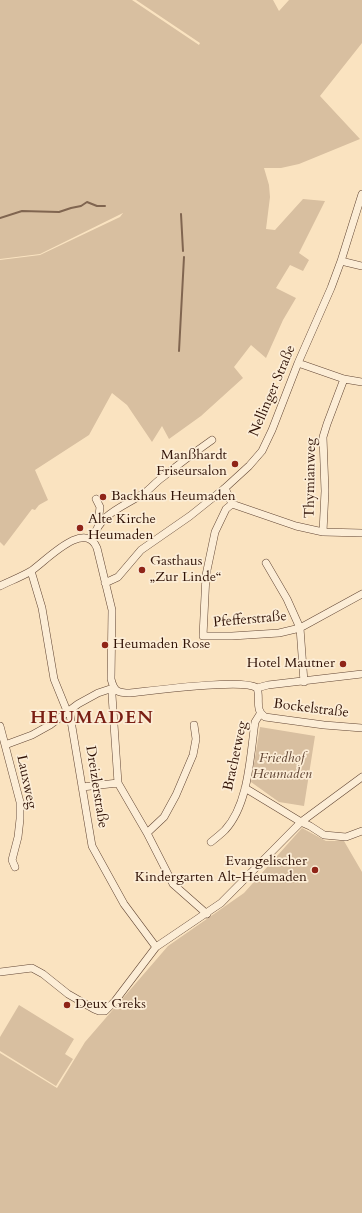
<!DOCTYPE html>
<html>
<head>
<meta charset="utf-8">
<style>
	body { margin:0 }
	canvas { display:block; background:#fae3c0 }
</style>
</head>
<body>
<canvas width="362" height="1213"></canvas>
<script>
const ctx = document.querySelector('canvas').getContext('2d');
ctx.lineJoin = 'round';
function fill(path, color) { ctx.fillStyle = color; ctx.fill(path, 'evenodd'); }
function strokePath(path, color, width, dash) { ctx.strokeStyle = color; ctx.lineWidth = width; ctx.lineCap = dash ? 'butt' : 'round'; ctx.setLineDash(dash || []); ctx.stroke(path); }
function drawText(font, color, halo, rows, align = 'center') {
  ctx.font = font + ' Cardo,serif'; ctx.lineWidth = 3.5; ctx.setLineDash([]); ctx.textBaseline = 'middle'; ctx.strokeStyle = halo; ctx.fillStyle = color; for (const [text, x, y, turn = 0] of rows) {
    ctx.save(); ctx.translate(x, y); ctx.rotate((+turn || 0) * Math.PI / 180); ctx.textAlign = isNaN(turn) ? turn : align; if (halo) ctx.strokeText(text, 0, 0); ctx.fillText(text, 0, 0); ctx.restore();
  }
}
const green = new Path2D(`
	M0,0h132l67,45 1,-2 -64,-43h137l6,11 10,-11h73v43l-42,53 40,43 -61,25 -18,4h-17l5,17 1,12 -4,32 9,1 28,-31 22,2 -26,52 10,7 -6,11 -13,-6 -14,23 20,10 -13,22 -17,38 -15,-13 -17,22 9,11 -42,38 -32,23 -7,-13 -10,16 -25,-37 -15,-12 -23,42 -54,35 13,30 -9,5 -4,5 -3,-1 -28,37 -4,-4v-282l40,-5 80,-38 3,-4 -83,41 -40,5z
	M260,727l55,9 -11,70 -25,-4 -28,-20z
	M302,828l24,13h18l18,31v341h-362v-160l57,35 28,-46 83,-96 76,-53z
	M19,1005l55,34 -9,15 8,5 -17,27 -56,-35v-14z`);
const stream = new Path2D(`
	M181,214l2,37
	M0,218l22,-7 37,1 12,-4 10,-2 6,-4 10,4h8
	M179,351l5,-94`);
const minor = new Path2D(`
	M341,261l21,5
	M298,363l46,16 18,3
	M225,488l7,16 64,22 27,6 39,1
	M96,499l4,8 -2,17
	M232,504l-6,5 -11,23 -9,43 -3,61h29l47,-3 21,-5 62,-34
	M323,532l2,-41 -2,-54 4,-13 17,-45
	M92,540c9,-29 33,-33 55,-49 6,-5 10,-10 16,-14 16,-13 32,-25 49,-37
	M266,563l21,36 13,29 4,54
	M31,571l11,37 12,71 13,32 3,4 22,131 32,58 32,43
	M105,583l13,-6 23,-27 49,-34 35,-28 24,-22 13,-15 10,-21 26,-67 33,-75 10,-27 21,-67
	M0,586c10,-5 21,-9 31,-15 14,-9 54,-53 66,-23l15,62 -1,69c3,12 6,14 19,14 20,-2 114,-15 127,-5
	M113,688l-1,7 6,88 29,50 26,51 34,30
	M257,688c4,10 -3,22 8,29l59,8 38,3
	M257,688l11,-3 94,-11
	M0,726l20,76v17l-2,18 -6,23 3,7
	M5,745l27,-10 18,-10 28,-21 20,-11 15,-5
	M82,787l36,-4
	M245,788l56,34 9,4 14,9 22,2 16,-6
	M147,833l17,-16 12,-22 17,-40 3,-16 -2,-14
	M211,842c5,-4 10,-8 14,-12 24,-26 25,-74 30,-108l5,-8
	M0,972l32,-4 11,6 25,20 26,15 5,2h6l10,-10 41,-54 65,-44 80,-81 61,-45`);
const markers = [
	[235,464,4,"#8f2418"],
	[103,497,4,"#8f2418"],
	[80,528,4,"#8f2418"],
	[142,570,4,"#8f2418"],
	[105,645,4,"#8f2418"],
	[343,664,4,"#8f2418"],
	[315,870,4,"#8f2418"],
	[67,1005,4,"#8f2418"]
];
const streetNames = [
	["Nellinger Straße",273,391,-67],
	["Thymianweg",311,478,-89],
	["Pfefferstraße",250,620,-5],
	["Bockelstraße",311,709,7],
	["Brachetweg",236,756,-78],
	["Lauxweg",26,782,78],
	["Dreizlerstraße",96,787,81]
];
const poiNames = [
	["Manßhardt",227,456,"right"],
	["Friseursalon",227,472,"right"],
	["Backhaus Heumaden",111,497],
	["Alte Kirche",88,520],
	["Heumaden",88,536],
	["Gasthaus",150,562],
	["„Zur Linde“",150,578],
	["Heumaden Rose",113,645],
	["Hotel Mautner",335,664,"right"],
	["Evangelischer",307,862,"right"],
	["Kindergarten Alt-Heumaden",307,878,"right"],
	["Deux Greks",75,1005]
];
const parkNames = [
	["Friedhof",282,759],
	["Heumaden",282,775]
];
const districtNames = [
	["HEUMADEN",92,719]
];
fill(green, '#d8bfa0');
strokePath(stream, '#806550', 2);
strokePath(minor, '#624634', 8);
strokePath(minor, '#fcedd6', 7);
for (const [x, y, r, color] of markers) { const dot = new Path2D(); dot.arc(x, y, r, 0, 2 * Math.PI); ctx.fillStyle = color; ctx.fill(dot); strokePath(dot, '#fcedd6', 1.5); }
drawText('14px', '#301206', '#fcedd6', streetNames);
drawText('14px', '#301206', '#fcedd6', poiNames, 'left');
drawText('italic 14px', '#624634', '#fcedd6', parkNames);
ctx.letterSpacing = '1px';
drawText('bold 18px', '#7a1f14', '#fcedd6', districtNames);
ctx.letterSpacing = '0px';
</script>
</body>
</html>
